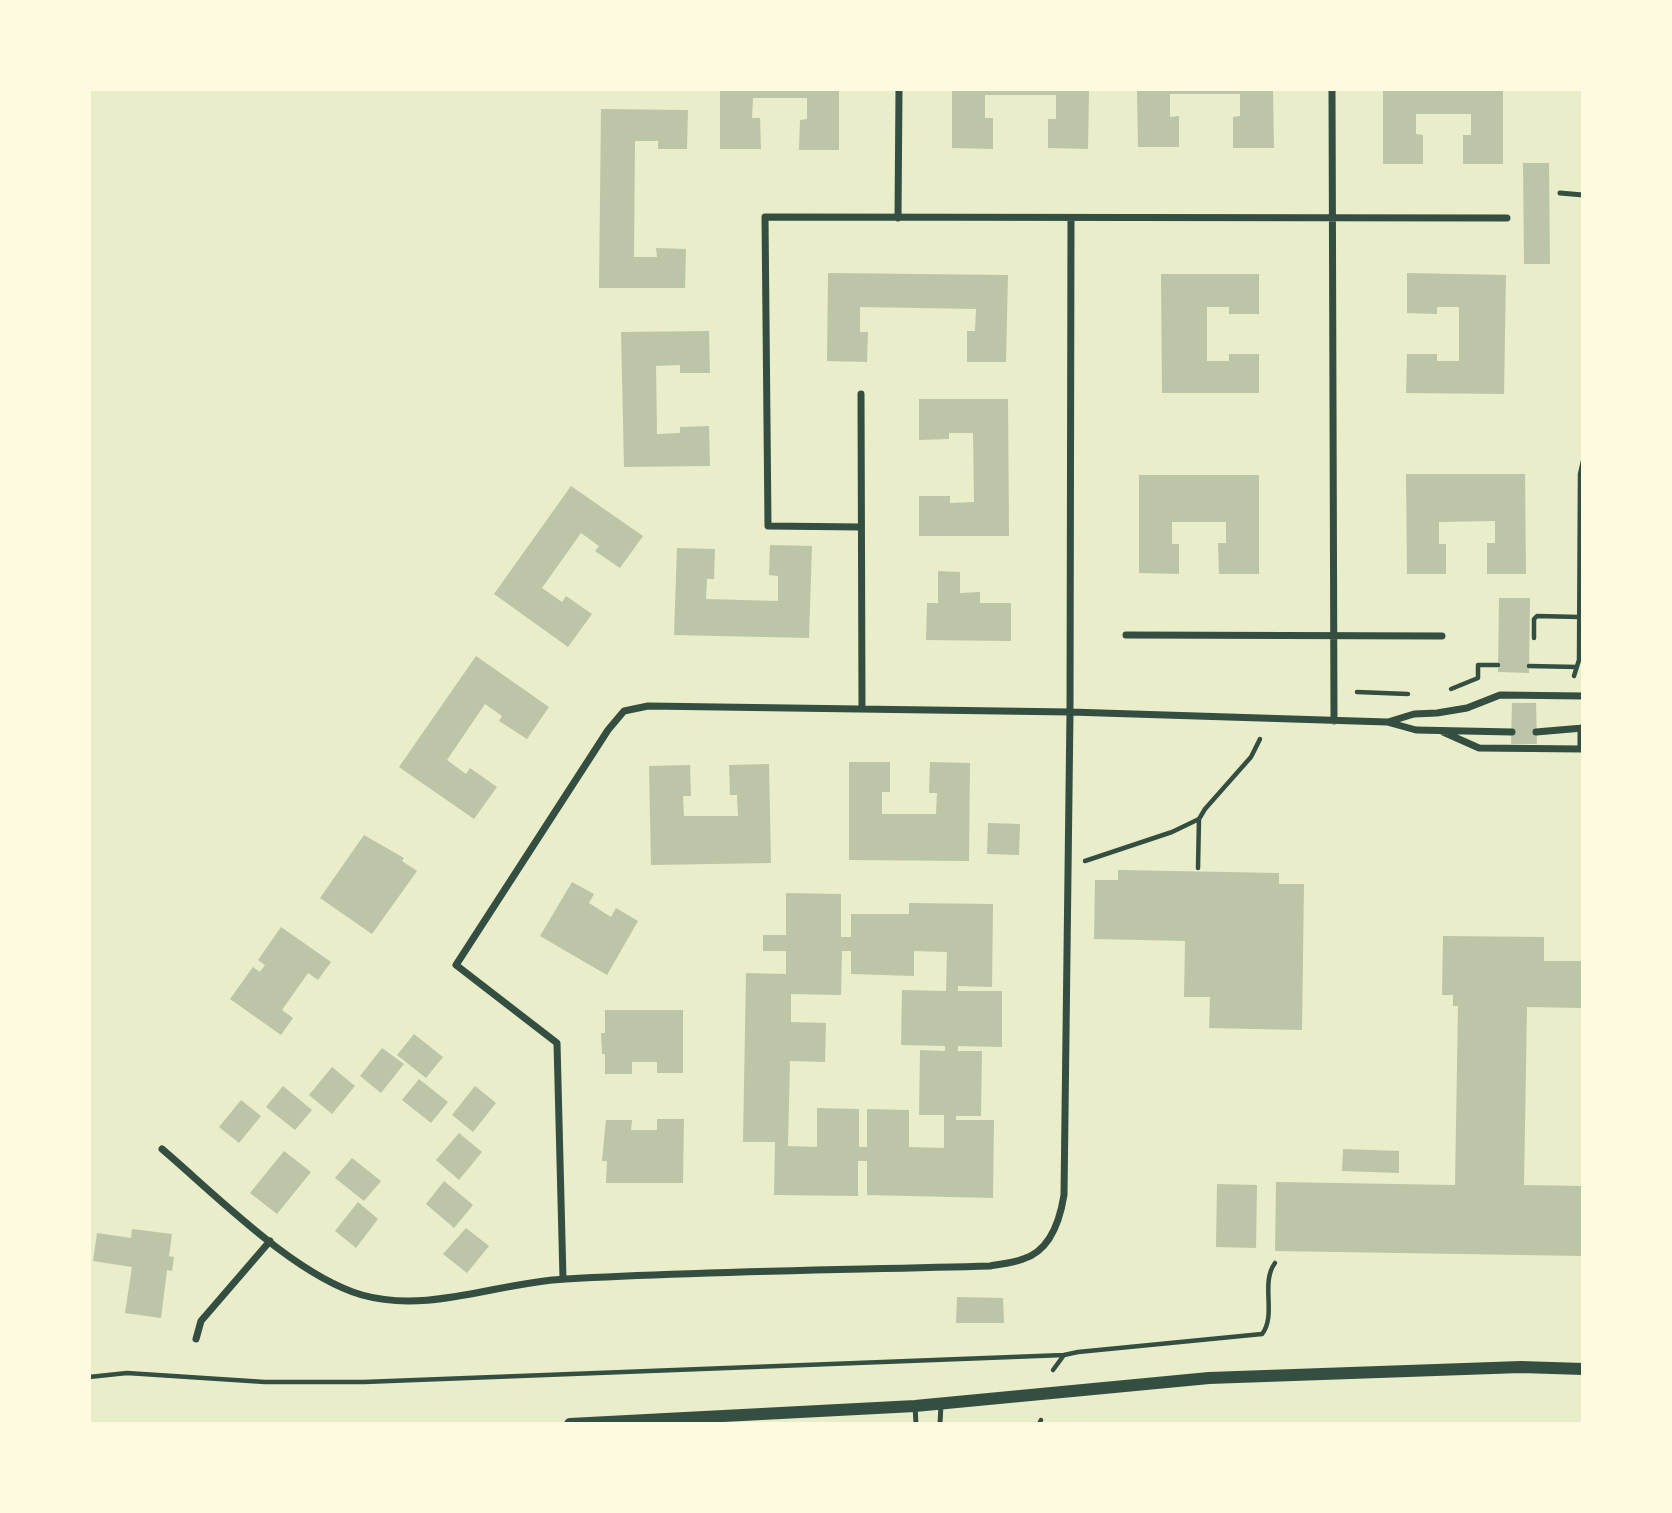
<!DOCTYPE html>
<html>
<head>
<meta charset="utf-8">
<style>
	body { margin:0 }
	#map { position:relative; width:1672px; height:1513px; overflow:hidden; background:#e9edc9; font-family:"Alegreya Sans",sans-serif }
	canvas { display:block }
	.frame { position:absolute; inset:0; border:91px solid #fefae0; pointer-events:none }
</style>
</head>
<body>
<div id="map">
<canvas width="1672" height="1513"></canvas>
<div class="frame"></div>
</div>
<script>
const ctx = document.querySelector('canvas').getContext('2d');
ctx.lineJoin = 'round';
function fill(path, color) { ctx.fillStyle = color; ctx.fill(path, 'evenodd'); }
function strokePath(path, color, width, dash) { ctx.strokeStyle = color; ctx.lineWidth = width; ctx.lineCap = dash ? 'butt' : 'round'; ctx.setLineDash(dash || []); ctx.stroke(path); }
const building = new Path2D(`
	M720,89h119v61h-40l1,-30 7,-1v-21h-54l-1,20h8l1,31h-41z
	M952,89h137l-1,60 -40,-1v-29h8v-24h-71v23h8v31l-41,-1z
	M1137,89h136l1,59h-41v-31l7,-1v-22h-70v23l9,-1v31h-41z
	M1383,89h120v75h-40v-29h8v-21h-55v20l7,1v29h-40z
	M601,109l87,1 -1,39h-29v-8h-23l-1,116h23l-1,-9 30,1 -1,39h-86z
	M1523,163h26l1,101h-26z
	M828,273l180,2 -2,87h-39v-31h8l1,-22 -116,-2v25h8l-1,30 -40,-1z
	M1407,273l99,2 -2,119 -98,-1 1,-39h30v7h22v-54h-22v7l-30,-1z
	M1161,274h98v40h-30v-7h-22v54h22v-7h30v39h-97z
	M709,331l1,42h-30v-8l-24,1 1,68 23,-1v-6l29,-1 1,40 -86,1 -3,-135z
	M919,399h89l1,137h-90v-40h31v7l24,-1 -1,-69h-24v6l-30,1z
	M1406,474h119l1,100h-39v-31h8v-22l-56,1v22h7v30h-39z
	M1139,475h120v99h-40l-1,-31h8v-21h-54v22h7v30l-40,-1z
	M571,486l72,50 -23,32 -25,-17 4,-5 -18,-13 -39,55 20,14 4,-6 26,18 -24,33 -74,-53z
	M770,545l42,1 -3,92 -135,-3 3,-87 38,1 -1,30h-7l-1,20 72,2v-25l-9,-1z
	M938,571l22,1v21l20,-1v11h31v38l-85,-1 1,-37h11z
	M1499,598h31l-1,75 -31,-1z
	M476,656l73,51 -22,32 -28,-18 3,-5 -17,-12 -38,56 19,14 4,-6 27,19 -23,32 -75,-52z
	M1512,703h24l1,41h-26z
	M849,762h41v30h-8v22h54l1,-21h-8l1,-31 40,1 -1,98 -120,-1z
	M769,764l2,99 -120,2 -2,-99 41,-1 1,31h-8l1,20h54l-1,-21h-7l-1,-30z
	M988,823l32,1 -1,31 -32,-1z
	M364,835l40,23 -2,3 15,10 -45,63 -52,-36z
	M1118,870l161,3v11h25l-2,146 -93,-2 1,-31h-26l1,-56 -91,-2 1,-59h23z
	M572,882l22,12 -5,9 22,14 5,-9 22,13 -31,54 -67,-39z
	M786,893l55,1v43h10v-23h58v-11l84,1 -1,83 -34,-1v5h44v56l-44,-1v5h24l-1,65h-25v4h38l-1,78 -126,-3v-34h-9v35l-84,-1 1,-53h-32l3,-169 40,1v-23h-23v-16h23zM842,951h9v23l63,2v-25l33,1 -1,39 -44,-1 -1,55 44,1v5l-25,-1 -1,65h25v33l-35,-1v-37l-42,-1v38h-8v-38l-42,-1v39l-29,-1 2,-85 35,1 1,-39 -35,-1v-28l50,1z
	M281,927l50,35 -13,18 -10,-7 -26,37 11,8 -12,17 -51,-36 23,-32 7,5 5,-7 -7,-5z
	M1443,936l101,1v24h39v47l-56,-1 -3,178 59,1v70l-308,-5 1,-69 179,3 3,-179h-5v-11h-11z
	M605,1010h78v63h-26v-11h-25v12h-27v-20h-3l-1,-21h4z
	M414,1034l29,23 -17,21 -29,-23z
	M382,1048l22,16 -23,29 -21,-17z
	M332,1067l23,19 -23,28 -23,-19z
	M419,1079l29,23 -17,21 -29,-23z
	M283,1086l29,24 -17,20 -29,-23z
	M475,1086l21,17 -23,29 -21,-17z
	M241,1100l20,16 -22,27 -20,-16z
	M657,1119h27l-1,64h-77l1,-22h-5l4,-41h26l-1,10h26z
	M459,1133l23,19 -23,28 -23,-20z
	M1343,1149l56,2v22l-57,-2z
	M284,1151l27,21 -34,42 -27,-21z
	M352,1158l29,23 -17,20 -29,-23z
	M444,1181l29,24 -19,23 -28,-24z
	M1217,1184l40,1 -1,63 -40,-1z
	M358,1202l20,17 -22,29 -21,-17z
	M466,1228l23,18 -22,27 -24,-19z
	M132,1229l40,5 -3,22 5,1 -2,14 -5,-1 -6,48 -36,-5 7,-46 -39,-6 4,-28 34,5z
	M957,1297l46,1 1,25h-48z`);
const path = new Path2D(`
	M1534,638v-19l3,-3 42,1
	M1529,666l48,1
	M1574,676l5,-16 1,-186 3,-13
	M1451,689l27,-11v-13h20
	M1357,692l51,2
	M1085,861l87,-29 27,-13
	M1198,868l1,-49 6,-10 46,-52 9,-18
	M1053,1370l11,-15 14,-3 184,-18c15,-19 -2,-51 13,-71
	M89,1377l38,-4 138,9h99l700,-27
	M1039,1424l2,-4`);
const service = new Path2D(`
	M1560,193l23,2
	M915,1406l1,18
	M940,1424l1,-20`);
const minor = new Path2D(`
	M1332,89l2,632
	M898,218l1,-129
	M861,394l1,315
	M861,527l-93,-1 -3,-309 742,1
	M1126,635l316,1
	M1388,722l26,-8 23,-1 30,-5 33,-13 83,1
	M1443,732l36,16 104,1
	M1536,732l47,-4
	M1581,749v-21
	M162,1149c54,46 132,126 200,146 67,19 137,-13 204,-16 141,-8 283,-9 424,-13 11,-2 23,-3 33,-7 27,-8 37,-39 41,-64l6,-483 1,-494
	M563,1279l-6,-236 -101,-78 152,-235 16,-19 24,-5 422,6 317,10 29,8 96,2
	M196,1339l5,-18 69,-80`);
const tertiary = new Path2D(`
	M570,1424l345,-18 294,-28 312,-11 62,2`);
fill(building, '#bcc5a7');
strokePath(path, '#344e41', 4.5);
strokePath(service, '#344e41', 5);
strokePath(minor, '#344e41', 7);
strokePath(tertiary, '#344e41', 12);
</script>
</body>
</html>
